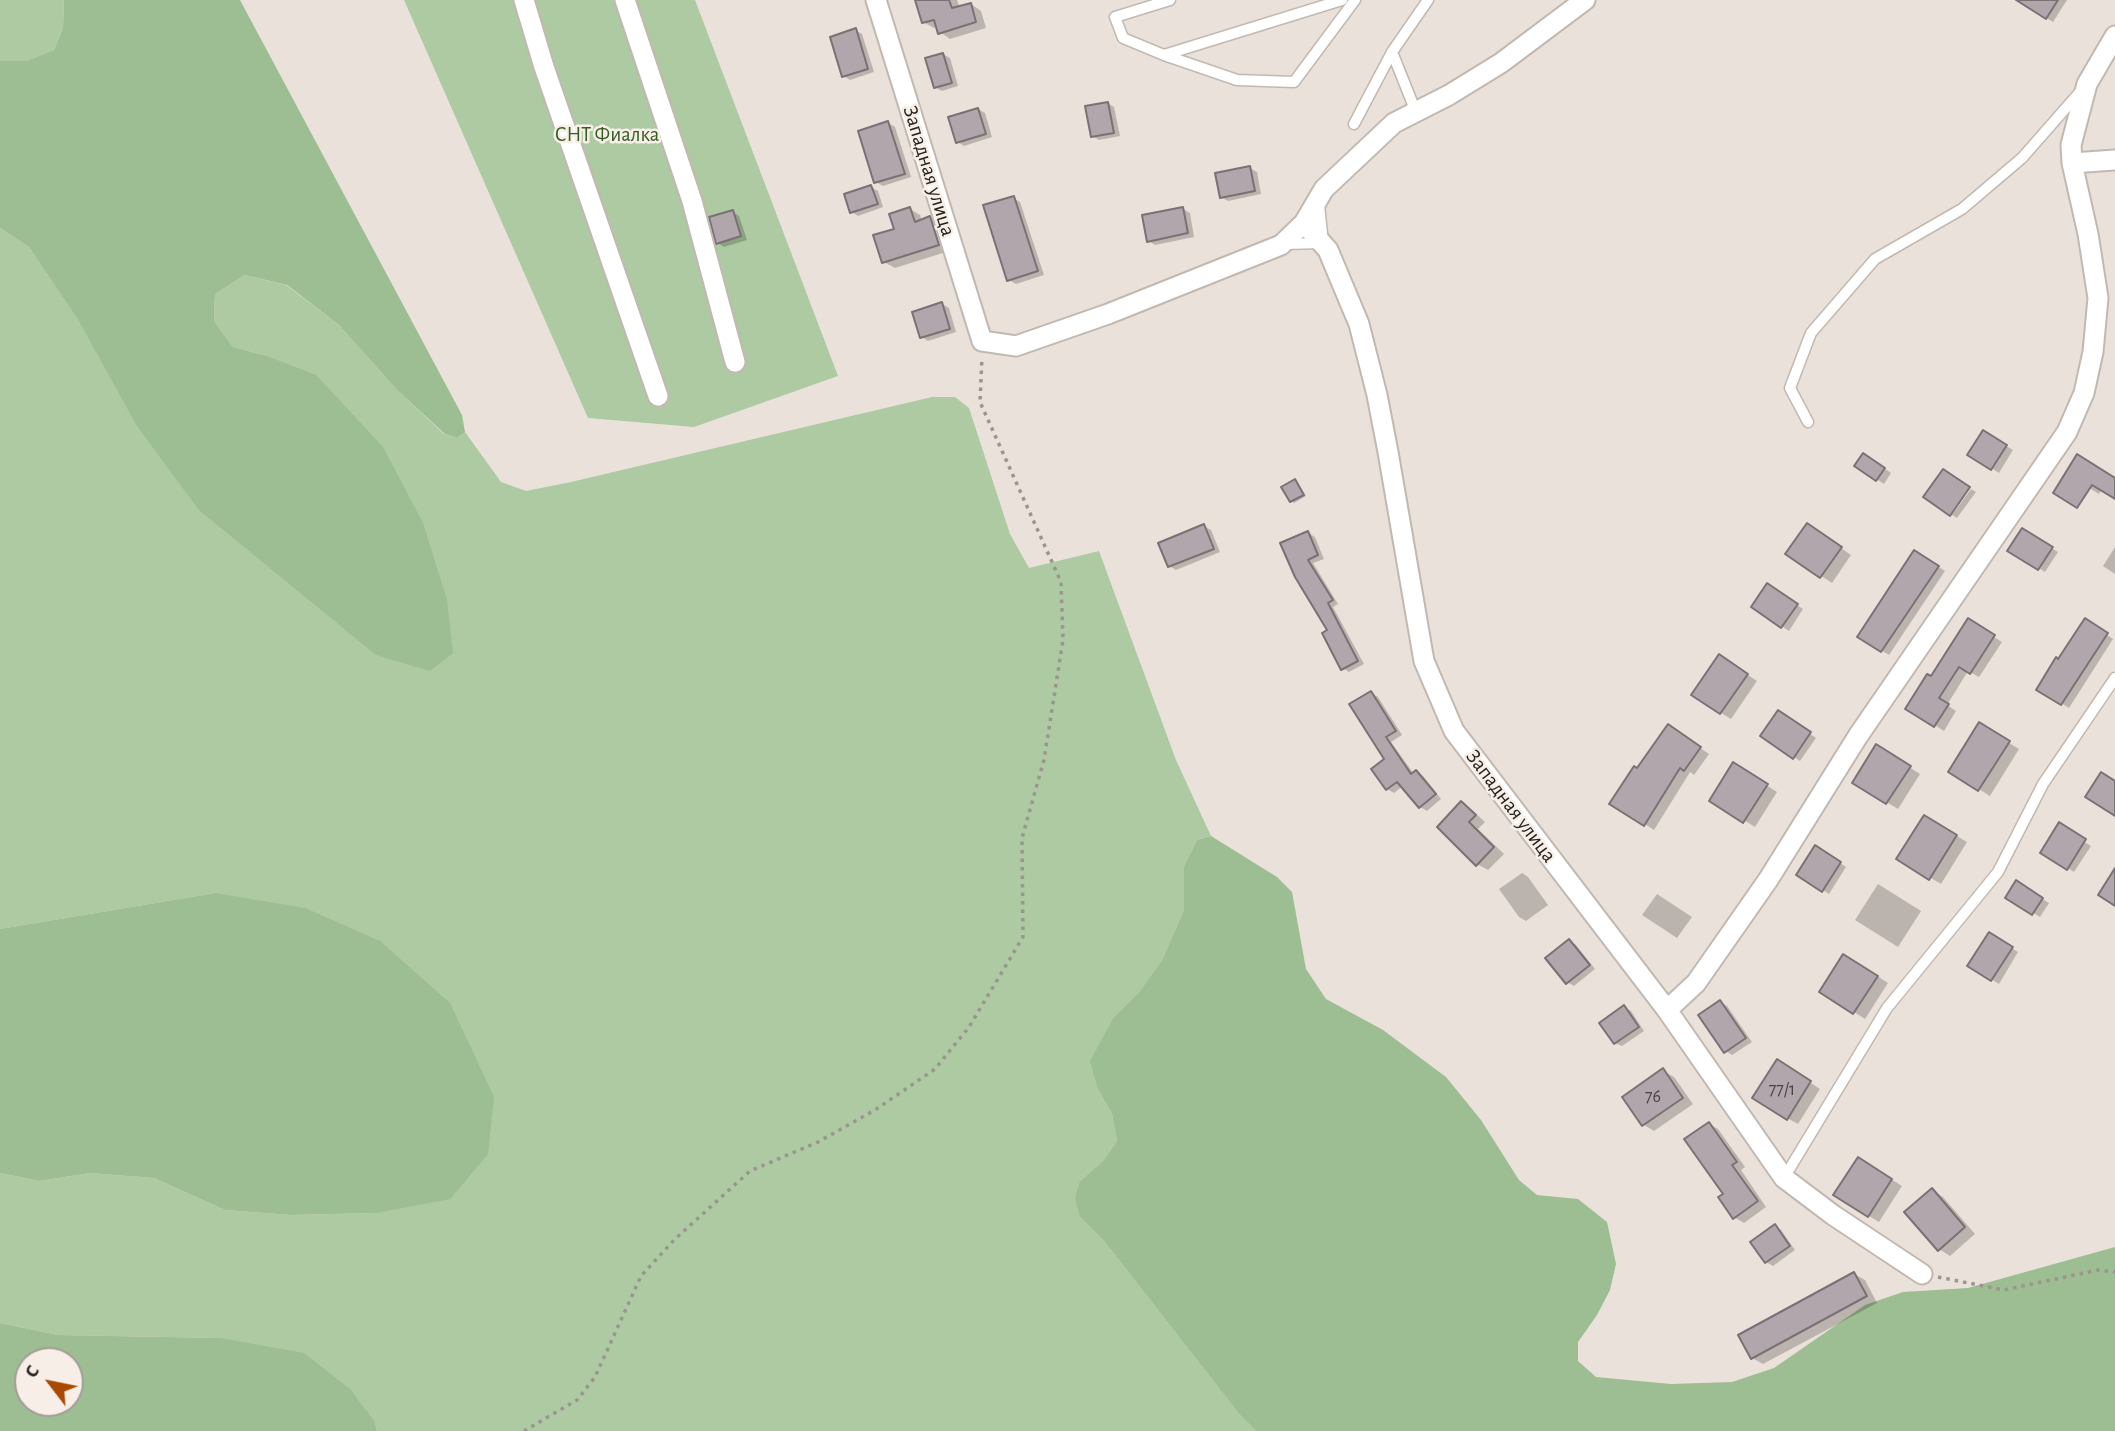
<!DOCTYPE html>
<html>
<head>
<meta charset="utf-8">
<style>
	body { margin:0 }
	#map { position:relative; width:2115px; height:1431px; overflow:hidden; background:#eae2da; font-family:"Alegreya Sans",sans-serif }
	canvas { display:block }
	.north { position:absolute; left:14px; top:1347px; width:70px; height:70px; box-sizing:border-box; background:#f7efe7; border:2px solid #a39d97; border-radius:50%; rotate:302deg; font-size:19px; font-weight:700; line-height:28px; text-align:center; color:#262320 }
	.north::after { content:''; display:block; margin:auto; width:24px; height:32px; background:#aa4903; clip-path:polygon(50% 0,100% 100%,50% 72%,0 100%) }
</style>
</head>
<body>
<div id="map">
<canvas width="2115" height="1431"></canvas>
<div class="north">С</div>
</div>
<script>
const ctx = document.querySelector('canvas').getContext('2d');
ctx.lineJoin = 'round';
function fill(path, color) { ctx.fillStyle = color; ctx.fill(path, 'evenodd'); }
function strokePath(path, color, width, dash) { ctx.strokeStyle = color; ctx.lineWidth = width; ctx.lineCap = dash ? 'butt' : 'round'; ctx.setLineDash(dash || []); ctx.stroke(path); }
function drawText(font, color, halo, rows, align = 'center') {
  ctx.font = font + ' "Alegreya Sans",sans-serif'; ctx.lineWidth = 5; ctx.setLineDash([]); ctx.textBaseline = 'middle'; ctx.strokeStyle = halo; ctx.fillStyle = color; for (const [text, x, y, turn = 0] of rows) {
    ctx.save(); ctx.translate(x, y); ctx.rotate((+turn || 0) * Math.PI / 180); ctx.textAlign = isNaN(turn) ? turn : align; if (halo) ctx.strokeText(text, 0, 0); ctx.fillText(text, 0, 0); ctx.restore();
  }
}
const green = new Path2D(`
	M0,0h64l-1,28 -9,22 -28,11h-26z
	M404,0h291l143,376 -144,51 -106,-9z
	M0,228l29,19 51,76 187,33 -34,-9 -19,-26 1,-27 30,-19 41,10 53,40 58,65 47,44 13,4 8,-6 36,50 25,9 45,-9 361,-85h23l14,11 41,126 19,34 70,-17 77,209 35,76 -14,4 -13,26v44l-22,50 -23,32 -25,25 -16,72 14,25 5,27 -14,20 -23,20v36l24,24 136,174 16,16h-879l-2,-9 -155,-84 -162,-3 -58,-12v-150l39,8 51,-8 64,5 71,32 66,5 85,-2 -161,-320 -215,36z`);
const forest = new Path2D(`
	M64,0h176l222,415 3,17 -8,6 -12,-4 -48,-44 -58,-65 -52,-40 -42,-10 -30,19 -1,27 19,26 34,9 49,19 67,72 40,76 24,77 6,53 -23,18 -54,-16 -177,-145 -62,-84 -57,-103 -51,-76 -29,-19v-167h26l28,-11 9,-22z
	M1211,836l66,41 15,15 14,77 20,30 57,31 63,47 35,43 38,60 18,15 41,4 29,23 9,42 -6,26 -13,25 -19,27v19l18,16 75,7 61,-2 42,-14 91,-63 38,-13 65,-4 147,-41v184h-859l-16,-16 -136,-174 -24,-24 -5,-19 5,-17 23,-20 14,-20 -5,-27 -14,-25 -8,-28 24,-44 25,-25 23,-32 22,-50v-44l13,-26z
	M215,893l90,15 75,33 70,62 44,94 -6,57 -38,45 -74,14 -85,2 -66,-5 -71,-32 -64,-5 -51,8 -39,-8v-244z
	M0,1323l58,12 162,3 84,15 46,36 25,33 2,9h-377zM28,1361h42v42h-42z`);
const shadow = new Path2D(`
	M917,0h40l3,8 11,-4 10,7 5,17 -36,11 -10,-7 -2,-5 -4,1 -11,-6z
	M2027,0h40l-14,22 -29,-18z
	M855,30l7,4 12,38 -24,8 -6,-4z
	M943,54l7,4 8,28 -16,5 -7,-4z
	M1107,103l7,4 6,29 -21,4 -7,-4z
	M978,109l7,4 7,24 -28,9 -6,-4z
	M888,123l7,4 16,50 -28,9 -7,-4z
	M1250,168l7,4 4,22 -33,7 -7,-4z
	M871,187l7,4 5,16 -25,9 -6,-4z
	M1013,198l7,4 24,73 -28,9 -7,-4z
	M910,209l10,6 2,6 8,-3 11,7 8,26 -54,17 -11,-6 12,-32z
	M1183,209l7,4 4,24 -39,8 -6,-4z
	M733,212l6,4 8,24 -23,7 -6,-4z
	M942,304l7,4 7,24 -28,9 -6,-4z
	M1983,432l30,18 -14,23 -30,-19z
	M1871,459l20,14 -7,11 -27,-18z
	M2067,474l48,6v17l-13,-8 -3,5z
	M1295,481l11,15 -12,7 -3,-2z
	M1971,489l5,3 -19,26 -5,-3z
	M1204,526l7,4 9,22 -44,18 -7,-4z
	M2022,530l36,22 -13,20 -35,-22z
	M1818,532l33,23 -19,28 -44,-29z
	M1308,533l7,4 9,22 -11,4 25,41 -5,3 31,57 -15,8 -6,-4 -13,-37 -34,-55z
	M2115,547v27l-12,-8z
	M1915,552l30,19 -56,84 -29,-18z
	M1774,589l29,20 -14,22 -36,-24z
	M1968,621l34,21 -23,35 -11,-6 -21,34 9,6 -12,20 -36,-23 24,-30z
	M2092,624l21,15 -44,69 -31,-19z
	M1730,663l27,18 -26,38 -10,-6z
	M1371,693l7,4 24,38 -11,7 23,32 2,-2 7,4 18,23 -14,12 -7,-4 -17,-21 -9,7 -7,-4 -1,-29z
	M1785,716l31,22 -16,23 -6,-4z
	M1980,725l39,24 -29,47 -39,-24z
	M1677,732l32,22 -15,21 -4,-3 -36,58 -9,-6 -7,-54z
	M1887,753l33,21 -22,35 -44,-27z
	M1744,771l33,21 -22,35 -44,-27z
	M1462,803l10,7 13,12 -7,7 26,25 -16,16 -11,-6z
	M1925,817l42,25 -26,42 -42,-25z
	M2059,826l32,20 -17,26 -32,-20z
	M1816,847l30,20 -17,27 -31,-20z
	M1522,873l6,4 20,28 -22,16 -7,-4 -20,-28z
	M2017,883l32,20 -9,14 -32,-20z
	M1878,884l43,27 -23,36 -43,-27z
	M1657,894l35,23 -15,21 -35,-23z
	M1989,934l29,18 -19,32 -30,-19z
	M1569,941l7,4 19,24 -21,17 -7,-4z
	M1855,962l33,21 -23,36 -43,-27z
	M1720,1002l7,4 25,36 -20,13 -6,-4z
	M1624,1007l7,4 13,20 -22,15 -7,-3z
	M1788,1068l32,21 -22,35 -11,-6z
	M1663,1071l11,6 19,27 -39,27 -10,-6z
	M1709,1124l9,5 27,38 -4,3 25,37 -22,16 -10,-6 -9,-23z
	M1869,1165l33,21 -23,36 -10,-6z
	M1932,1190l11,7 32,37 -25,22 -11,-7z
	M1775,1226l6,4 14,20 -22,16 -7,-4z
	M1854,1274l11,6 12,23 -114,61 -11,-6z`);
const building = new Path2D(`
	M915,0h34l3,8 19,-5 5,19 -38,12 -4,-14 -12,3z
	M2016,0h42l-12,19z
	M856,28l12,41 -26,8 -12,-40z
	M943,53l9,30 -18,5 -9,-30z
	M1108,102l6,31 -23,4 -6,-31z
	M978,108l8,26 -30,9 -8,-26z
	M888,121l17,53 -31,9 -16,-52z
	M1250,166l5,25 -35,7 -5,-25z
	M871,185l7,19 -28,9 -6,-19z
	M1014,196l24,75 -31,10 -24,-76z
	M910,207l5,15 15,-6 9,29 -57,18 -9,-28 21,-6 -5,-15z
	M1183,207l5,26 -41,9 -5,-27z
	M733,210l8,26 -25,8 -7,-27z
	M942,302l8,27 -30,9 -8,-26z
	M1983,430l24,15 -16,25 -24,-15z
	M1863,453l22,15 -9,13 -22,-15z
	M2077,454l38,24v21l-23,-14 -15,23 -24,-15z
	M1943,469l27,18 -20,29 -27,-19z
	M1295,479l9,16 -14,7 -9,-15z
	M1807,523l35,24 -22,31 -35,-24z
	M1204,524l10,25 -46,18 -10,-24z
	M2022,528l31,19 -15,23 -31,-19z
	M1308,531l10,24 -10,5 25,40 -5,3 30,58 -17,9 -19,-37 5,-3 -32,-53 -15,-34z
	M1914,550l25,16 -58,86 -24,-15z
	M1767,583l31,21 -17,24 -30,-21z
	M1968,618l27,17 -25,39 -11,-7 -20,31 10,6 -15,23 -29,-18 22,-35 4,2z
	M2085,618l23,15 -47,72 -25,-15 20,-33 2,2z
	M1719,654l29,20 -28,40 -29,-19z
	M1371,691l25,40 -10,6 25,37 5,-4 20,24 -17,14 -22,-26 -11,8 -15,-21 13,-10 -35,-55z
	M1778,710l33,22 -18,27 -33,-23z
	M1979,722l31,19 -32,50 -30,-19z
	M1668,724l33,23 -17,24 -4,-3 -36,58 -35,-22 25,-38 3,2z
	M1876,744l35,22 -25,38 -34,-21z
	M1733,762l35,22 -25,39 -34,-22z
	M2101,772l14,9v35l-30,-19z
	M1461,801l15,14 -7,7 25,25 -18,19 -39,-39z
	M1924,815l33,20 -28,45 -33,-21z
	M2059,822l27,17 -19,31 -27,-17z
	M1815,845l26,17 -19,30 -26,-17z
	M2115,868v38l-17,-11z
	M2016,880l27,18 -11,17 -27,-17z
	M1989,932l24,15 -22,34 -24,-15z
	M1569,939l21,26 -24,19 -21,-26z
	M1843,954l35,22 -25,38 -34,-22z
	M1720,1000l26,38 -22,15 -26,-38z
	M1624,1005l15,22 -25,17 -15,-21z
	M1777,1059l34,22 -24,39 -35,-22z
	M1663,1068l20,30 -41,28 -20,-29z
	M1709,1122l28,40 -5,3 26,36 -25,18 -15,-22 5,-3 -39,-55z
	M1858,1157l34,22 -24,38 -35,-22z
	M1932,1188l33,39 -27,24 -34,-39z
	M1775,1224l15,22 -25,17 -15,-21z
	M1854,1272l13,24 -116,63 -13,-24z`);
const path = new Path2D(`
	M1938,1277l66,13 94,-20 17,2
	M524,1431l53,-31 18,-23 46,-101 33,-36 76,-69 68,-29 57,-32 60,-41 34,-42 54,-90 -1,-99 22,-78 19,-120 -2,-58 -81,-180 2,-45`);
const lane = new Path2D(`
	M1170,0l-55,17 8,21 41,17 73,25 57,2 61,-82
	M1392,52l36,-52
	M1164,55l178,-55
	M1354,124l38,-72 24,60
	M1285,244l38,-1 -4,-38
	M1808,422l-18,-34 21,-55 64,-74 87,-50 60,-51 58,-66
	M1784,1178l103,-170 111,-136 45,-88 72,-106`);
const street = new Path2D(`
	M524,0l20,67 114,329
	M625,0l67,201 43,161
	M876,0l106,341 34,5 92,-32 173,-69 23,-22 20,-34 70,-66 55,-28 52,-32 84,-63
	M2072,163l43,-3
	M1304,223l24,27 31,74 18,71 11,57 36,209 30,70 213,279 117,168 49,37 89,59
	M1667,1010l29,-27 72,-103 90,-144 209,-304 17,-39 9,-41 5,-54 -10,-64 -16,-71 -1,-18 16,-61 28,-48`);
const numberNames = [
	["77/1",1782,1090],
	["76",1653,1097]
];
const parkNames = [
	["СНТ Фиалка",607,135]
];
const streetNames = [
	["Западная улица",929,171,73],
	["Западная улица",1511,806,53]
];
fill(green, '#adcaa3');
fill(forest, '#9dbd92');
fill(shadow, '#0003');
fill(building, '#b1a6ac');
strokePath(building, '#7a7175', 2);
strokePath(lane, '#c1b9b1', 13);
strokePath(street, '#c1b9b1', 23);
strokePath(path, '#9b958f', 3.5, [3.5, 5]);
strokePath(lane, '#fff', 10);
strokePath(street, '#fff', 19);
drawText('18px', '#494443', null, numberNames);
drawText('21px', '#345d23', '#f7efe7', parkNames);
drawText('21px', '#262320', '#f7efe7', streetNames);
</script>
</body>
</html>
